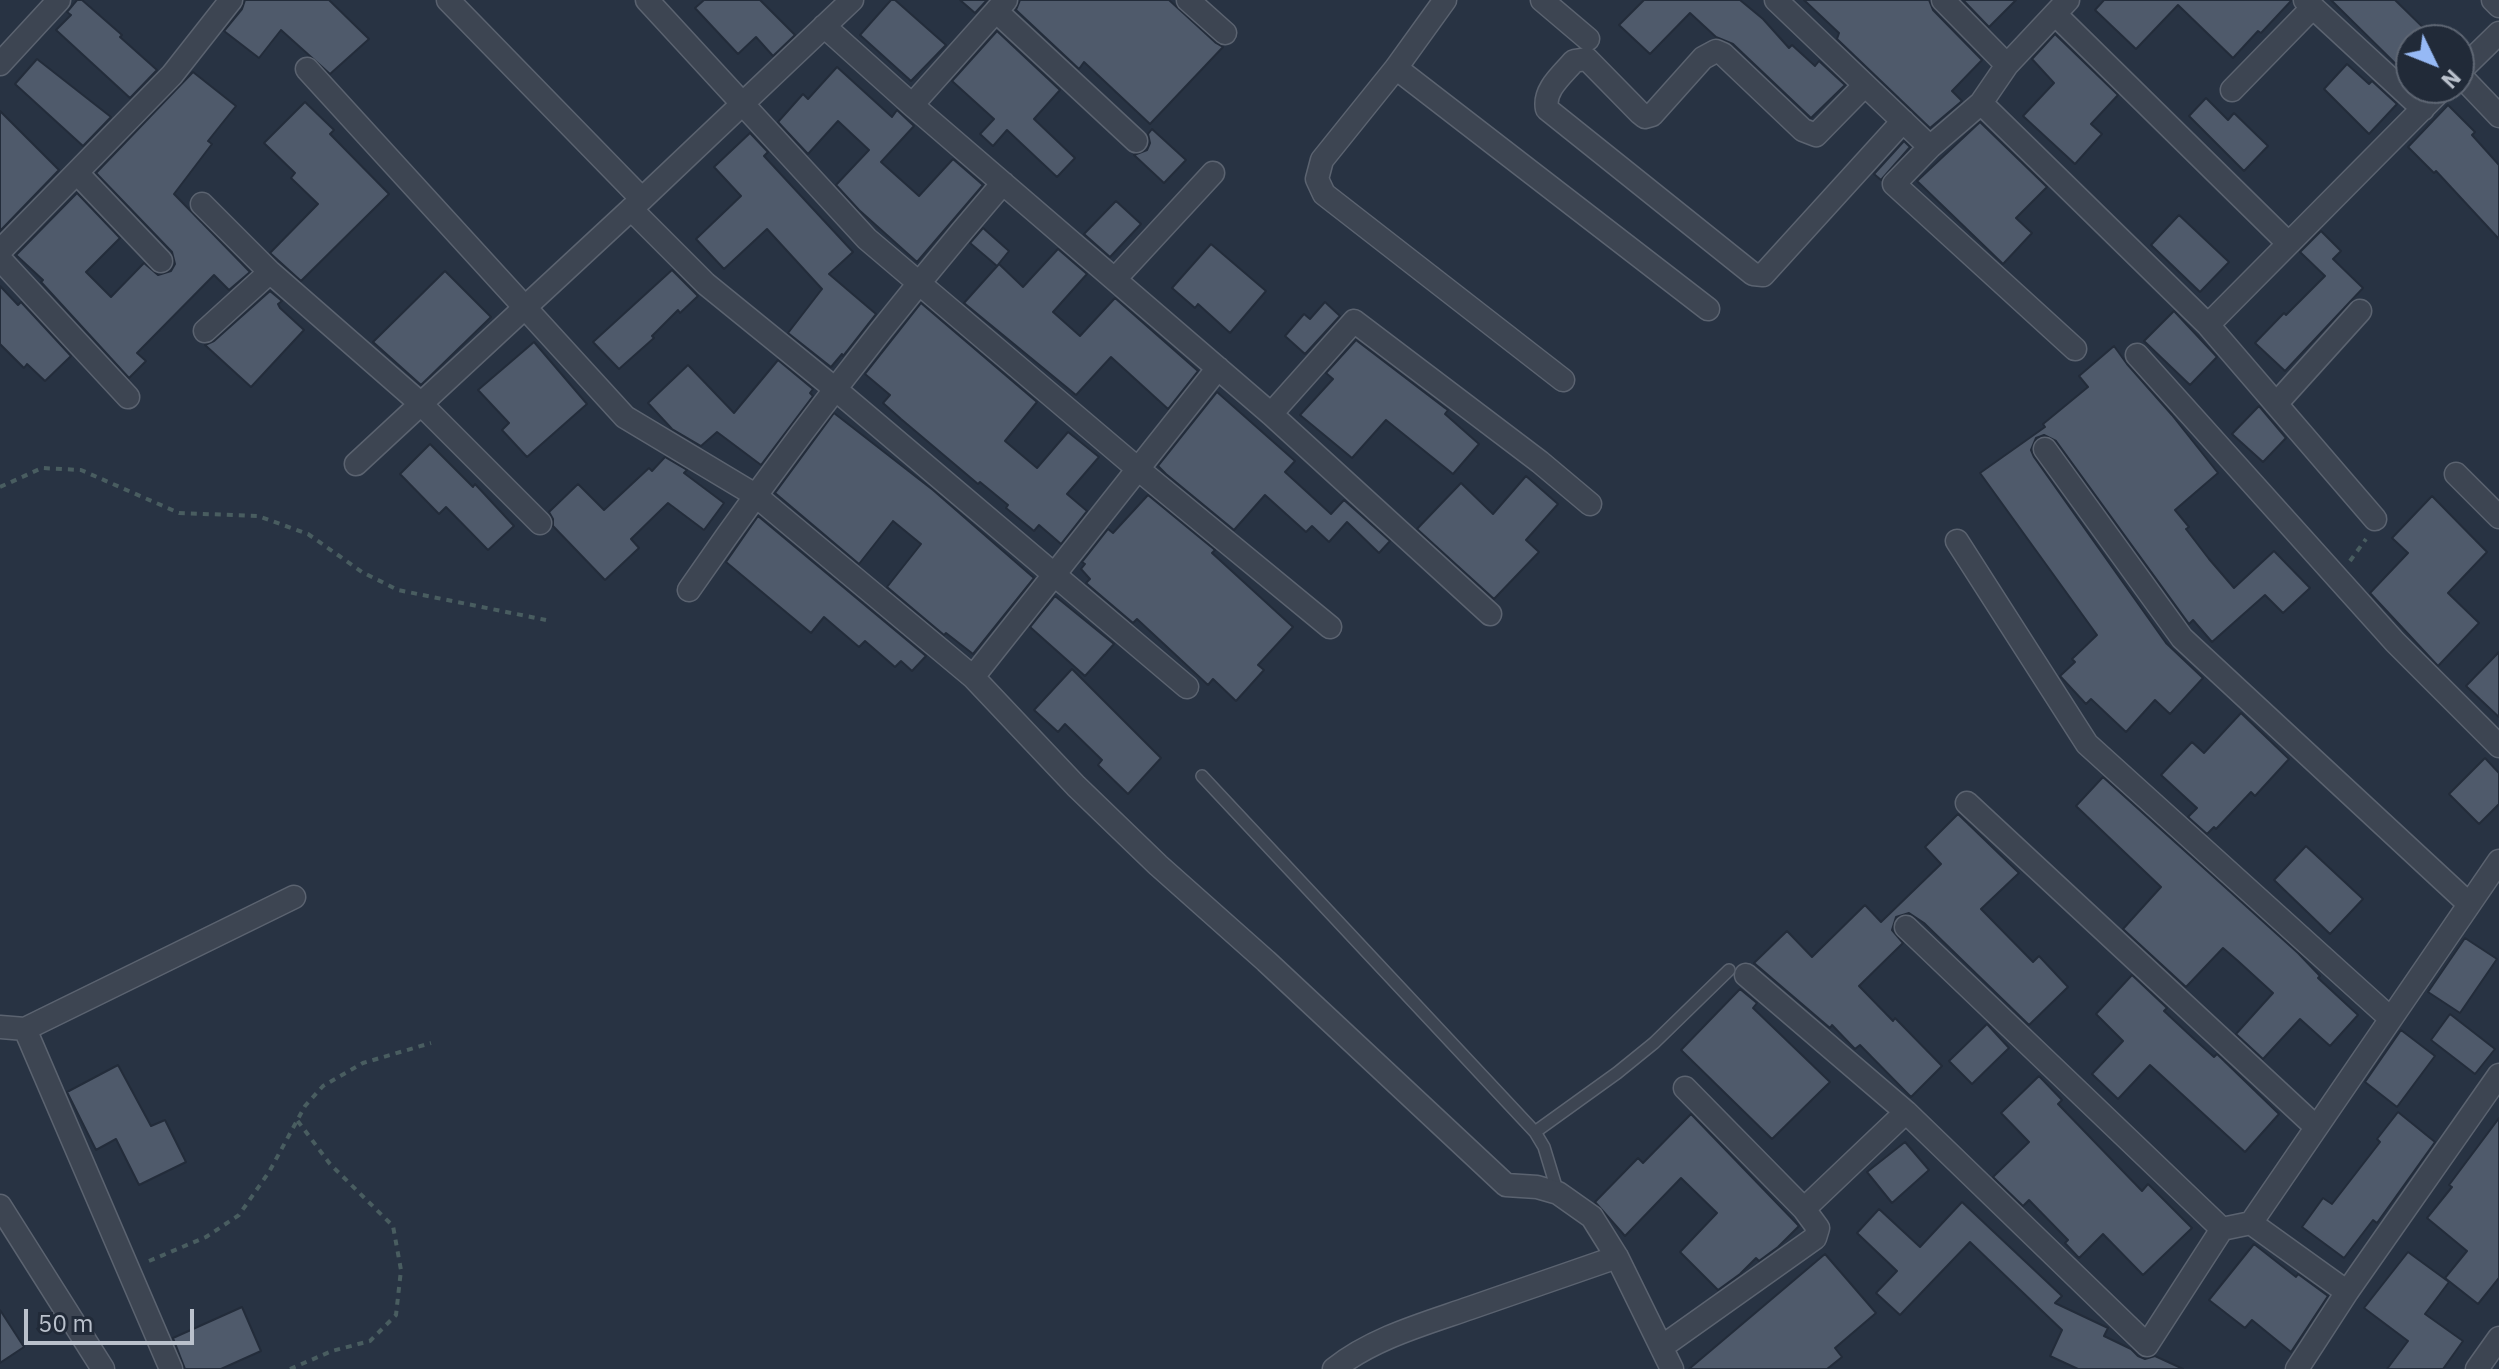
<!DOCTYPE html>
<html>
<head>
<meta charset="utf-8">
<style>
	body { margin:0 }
	#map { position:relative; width:2499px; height:1369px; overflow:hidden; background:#283343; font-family:"IBM Plex Sans",sans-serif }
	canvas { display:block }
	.north { position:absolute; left:2395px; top:24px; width:80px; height:80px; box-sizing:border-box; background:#212a38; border:2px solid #5e6673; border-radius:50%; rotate:133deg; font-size:22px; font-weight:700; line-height:32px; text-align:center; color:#bac1cc }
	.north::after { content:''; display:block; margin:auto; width:28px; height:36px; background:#96b9f5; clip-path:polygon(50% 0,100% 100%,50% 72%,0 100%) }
	.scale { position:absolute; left:24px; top:1309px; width:170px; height:36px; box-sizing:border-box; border:4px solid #bac1cc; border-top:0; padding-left:10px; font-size:24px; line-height:28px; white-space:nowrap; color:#bac1cc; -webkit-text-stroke:6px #212a38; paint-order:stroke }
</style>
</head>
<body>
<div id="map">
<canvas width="2499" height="1369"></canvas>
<div class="north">N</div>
<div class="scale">50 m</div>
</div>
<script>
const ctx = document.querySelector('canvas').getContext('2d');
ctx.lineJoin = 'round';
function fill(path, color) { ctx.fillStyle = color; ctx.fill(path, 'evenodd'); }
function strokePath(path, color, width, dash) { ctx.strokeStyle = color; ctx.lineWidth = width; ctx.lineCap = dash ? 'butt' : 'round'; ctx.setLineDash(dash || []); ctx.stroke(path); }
const building = new Path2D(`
	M77,0h5l40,35 -2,2 37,33 -27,28 -74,-68 15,-15 -4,-3z
	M245,0h84l40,39 -39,35 -49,-44 -22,28 -35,-27 18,-22z
	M704,0h56l35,35 -22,21 -17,-19 -18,17 -43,-46z
	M891,0h4l51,45 -35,36 -51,-46z
	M960,0h27l-12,13z
	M1020,0h149l47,43 7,4 -73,77 -66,-62 -5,7 -63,-59z
	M1644,0h96l23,19 26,29 3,-3 23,21 4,-5 26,24 -34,33 -78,-74 -17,-7 -26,-24 -40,41 -31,-29z
	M1804,0h125l4,10 49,50 -30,31 10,10 -32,27 -93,-89 2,-6z
	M1963,0h53l-27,27z
	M2104,0h187v1l-30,32 -3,-2 -25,27 -55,-53 -42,44 -41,-39z
	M2331,0h64l41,40h-25v39z
	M997,31l63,59 -26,29 41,39 -18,19 -50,-47 -14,16 -13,-12 14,-15 -42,-38z
	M2055,34l63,61 -27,29 11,10 -27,30 -52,-48 31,-33 -22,-24z
	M37,59l74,58 -28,29 -68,-62z
	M2347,64l22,20 3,-3 25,23 -28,30 -45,-45z
	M837,67l55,50 5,-7 17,16 -33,36 38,34 34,-37 30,26 -66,77 -58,-52 -23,-25 33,-35 -31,-29 -30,33 -30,-32 25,-28 5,5z
	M193,72l43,34 -28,35 4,3 -38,50 76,78 -21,18 -15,-15 -77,78 9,8 -17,17 -88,-96 2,-2 -27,-25 61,-62 43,45 -34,34 25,25 33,-34 14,12 13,-4 4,-7 -3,-12 -76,-79z
	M2206,98l22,22 6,-7 34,33 -24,25 -55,-55z
	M305,102l29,28 -4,4 59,60 -88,87 -31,-28 48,-49 -27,-26 4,-5 -31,-30z
	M2448,105l27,27 -3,3 27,30v74l-63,-68 -2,2 -26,-26z
	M0,111l59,59 -59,61z
	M1980,122l67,65 -31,31 16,15 -29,31 -86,-83z
	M1152,129l34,31 -22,23 -30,-28 13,-5 3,-7 -2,-9z
	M750,133l18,19 -4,4 89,96 -24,22 47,40 -33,42 -1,-2 -11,13 -43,-34 34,-44 -55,-60 -43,40 -28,-30 45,-43 -27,-29z
	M1904,141l6,6 -29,33 -7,-6z
	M1116,201l25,23 -31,33 -26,-23z
	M2179,215l50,47 -29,30 -49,-47z
	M983,228l26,23 -12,15 -27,-23z
	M2321,231l20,20 -8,8 30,29 -78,83 -30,-28 29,-30 2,2 39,-39 -25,-24z
	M1211,244l55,47 -36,42 -32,-29 -3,4 -23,-20z
	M1058,249l29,25 -34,38 27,24 35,-38 83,73 -30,38 -57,-52 -35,38 -112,-92 35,-39 24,23z
	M672,270l26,26 -18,17 -2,-3 -26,26 2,2 -35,31 -26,-27z
	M445,271l46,46 -70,68 -48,-43z
	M0,286l18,19 3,-3 50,54 -26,25 -18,-17 -3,4 -24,-24z
	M270,291l12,10 -4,3 2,4 24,22 -53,57 -46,-42 9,-4z
	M1325,302l15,14 -35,38 -20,-18 19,-22 6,5z
	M921,303l116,99 -32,39 32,27 31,-36 31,25 -32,37 20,17 -26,33 -22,-19 -5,6 -28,-23 2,-3 -28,-23 -2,2 -77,-65 -18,-16 7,-8 -25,-21z
	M2174,311l43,46 -27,28 -46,-44z
	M1356,340l89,68 3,2 -3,4 34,30 -26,30 -67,-54 -34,38 -52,-43 33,-36 -7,-6z
	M534,342l53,62 -60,53 -25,-27 7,-7 -31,-33z
	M2114,346l13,18 45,51 46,58 -43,37 14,17 -3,2 23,30 25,29 40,-37 36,37 -27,25 -18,-18 -53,47 -19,-22 -4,4 -133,-183 -12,-6 -8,3 -5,12 3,7 132,186 37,35 -33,36 -15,-14 -29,32 -35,-33 -5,5 -26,-28 15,-14 -3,-3 25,-24 -117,-162 65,-46 -2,-3 45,-37 -9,-11z
	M778,360l35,29 -3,4 3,3 -52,69 -44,-33 -16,14 -29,-17 -24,-26 40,-38 46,48z
	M1217,392l78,69 -10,11 46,42 13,-14 46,41 -11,12 -32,-31 -18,20 -17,-16 -6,6 -41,-37 -31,35 -68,-56 -8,-8z
	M2259,406l27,32 -23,24 -31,-28z
	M834,413l99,77 101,88 -61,76 -27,-21 -2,2 -57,-48 34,-43 -28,-23 -34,43 -84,-71z
	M430,444l43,43 2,-3 39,42 -26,24 -42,-43 -7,7 -39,-40z
	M665,457l22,13 -3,3 40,30 -20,27 -36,-27 -37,36 8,9 -34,32 -52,-54v-7l-4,-7 29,-28 26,26 45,-42 3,3z
	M1526,476l32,28 -32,36 13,12 -45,47 -77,-70 44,-46 32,31z
	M1148,495l67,55 -3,3 81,74 -35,38 6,5 -28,31 -23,-22 -5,6 -71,-66 -4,4 -47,-40 4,-4 -9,-10 4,-5 -3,-2 26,-33 5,4z
	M2432,496l55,56 -39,41 31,30 -41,43 -68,-73 38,-40 -16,-15z
	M758,516l168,140 -14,15 -11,-10 -6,6 -30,-26 -6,6 -35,-30 -13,16 -85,-71z
	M1055,596l59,48 -29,32 -55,-49z
	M2499,652v65l-33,-31z
	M1072,669l89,89 -33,36 -30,-29 4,-5 -37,-36 -7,8 -24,-22z
	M2241,713l48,46 -34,37 -4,-4 -35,37 -2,-2 -7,7 -19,-17 9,-9 -36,-33 31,-33 12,11z
	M2485,758l14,15v31l-20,20 -30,-30z
	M2103,777l195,176 22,23 -2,2 40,37 -28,31 -30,-27 -37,40 -27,-25 37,-41 -35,-32 -15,-13 -37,39 -63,-58 38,-42 -85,-81z
	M1958,814l61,59 -38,36 52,53 6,-6 29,31 -39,38 -105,-102 -15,-10 -13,4 -4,13 11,13 -44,43 34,35 2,-3 47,48 -31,31 -51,-52 -5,4 -23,-24 -2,3 -76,-65 33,-32 25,26 53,-52 16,17 60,-58 -16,-17z
	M2306,846l57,53 -33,35 -56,-54z
	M2465,938l32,21 -37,54 -32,-21z
	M2132,975l35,33 -3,3 29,27 21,19 3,-3 62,60 -34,38 -95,-87 -32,34 -26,-25 31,-33 -27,-27z
	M1740,989l17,14 -4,5 77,74 -58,57 -91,-89z
	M2450,1014l45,35 -20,25 -44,-34z
	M1987,1024l22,24 -37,36 -23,-23z
	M2401,1030l34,26 -38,51 -32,-25z
	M118,1065l33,61 14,-6 21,42 -47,23 -23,-46 -20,11 -29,-58z
	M2039,1076l23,24 -4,4 84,87 6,-7 44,44 -49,47 -40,-41 -24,24 -14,-15 3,-3 -39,-40 -6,6 -30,-29 36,-35 -28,-29z
	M2398,1112l37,30 -58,81 -4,-3 -29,38 -42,-31 21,-29 9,6 48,-62 -3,-3z
	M1691,1114l108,112 -21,21 -19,14 -3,-3 -16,16 -22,16 -38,-38 37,-39 -36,-35 -56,58 -30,-34 43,-44 5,5z
	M2499,1118v160l-21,26 -33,-26 22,-27 -40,-33 25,-31 -3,-2z
	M1905,1142l24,28 -37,33 -25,-31z
	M1962,1202l100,94 -7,7 53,25 -4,8 27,13 7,7 7,3 10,-3 28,13h-105l-28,-13 12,-26 -92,-88 -70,73 -24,-22 21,-22 -40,-38 22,-24 41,38z
	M2254,1244l42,33 2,-3 30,22 -37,56 -39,-32 -7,8 -36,-28z
	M2408,1252l41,30 -24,32 38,27 -20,28h-56l21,-28 -44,-33z
	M1825,1254l51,59 -41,35 7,9 -15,12h-138z
	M242,1307l19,44 -40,18h-36l-12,-31z
	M0,1310l24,37 -24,16z`);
const path = new Path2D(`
	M0,487l42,-19 39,2 98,43 79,3 50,18 54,38 36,18 148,30
	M2350,561l16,-22
	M149,1261l57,-24 33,-22 30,-43 36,-66 18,-20 40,-23 68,-20
	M290,1369l42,-18 38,-10 26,-26 5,-45 -8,-44 -63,-62 -33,-44`);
const lane = new Path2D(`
	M1202,776l333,356 9,15 14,46
	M1535,1132l82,-59 37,-30 75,-73`);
const street = new Path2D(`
	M448,0l194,199
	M647,0l220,239 271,230 192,158
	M1006,0l-10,11 140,130
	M1188,0l37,33
	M1445,0l-49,68 -74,92 -5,19 7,15 239,186
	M1542,0l46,39
	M1776,0l154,147
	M1943,0l64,65
	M2068,0l-61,65 -26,38 -51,44 -36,37 181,165
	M2305,0l118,109
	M2493,0l6,6
	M2055,14l233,229
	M824,26l88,79 359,309 219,200
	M0,64l59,-64
	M1396,68l312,241
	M307,69l318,348 130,78 218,182 103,109 82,79 108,96 240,224 31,2 21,6 34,24 25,40 55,112
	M2459,72l40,-39
	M2459,74l40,42
	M1865,85l-49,50 -13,-5 -80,-76 -7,-3 -13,7 -51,57 -7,2 -5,-4 -53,-54 -13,2c-12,14 -31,29 -27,48l206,165 10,1 140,-154
	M2232,90l81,-83
	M1981,103l227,222 235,-237
	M912,105l84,-94
	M78,174l83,87
	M202,204l68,68
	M631,209l75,75 128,104 353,299
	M0,251l172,-176 59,-75
	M0,259l128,138
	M1115,279l98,-106
	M2208,325l167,194
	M205,331l65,-59 150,131 120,120
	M2137,355l258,287 104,104
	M2276,404l84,-93
	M1271,414l83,-93 186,141 50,42
	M2045,449l137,189 287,266
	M356,464l286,-265 210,-199
	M2456,474l43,43
	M1957,541l130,203 303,274
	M689,590c98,-142 202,-277 314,-407
	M973,677l245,-309
	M1967,803l349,324
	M1906,927l316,302
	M1746,975l160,137 241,233 75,-116 29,-6 248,-362
	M0,1027l25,2 269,-132
	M25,1029l146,340
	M0,1206l103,163
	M1804,1209l102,-97
	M2251,1223l96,69
	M1663,1346l152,-108 3,-10 -14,-19 -119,-121
	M1334,1369c39,-31 90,-45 136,-61 49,-17 98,-34 147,-51
	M2297,1369l50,-77 152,-217
	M2477,1369l22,-31`);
fill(building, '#4f5a6b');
strokePath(building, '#232c3a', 2);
strokePath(lane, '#5b6370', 14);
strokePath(street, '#5b6370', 25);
strokePath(path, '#495d60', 4, [6, 6]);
strokePath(lane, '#3d4552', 11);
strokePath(street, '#3d4552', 22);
</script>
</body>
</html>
